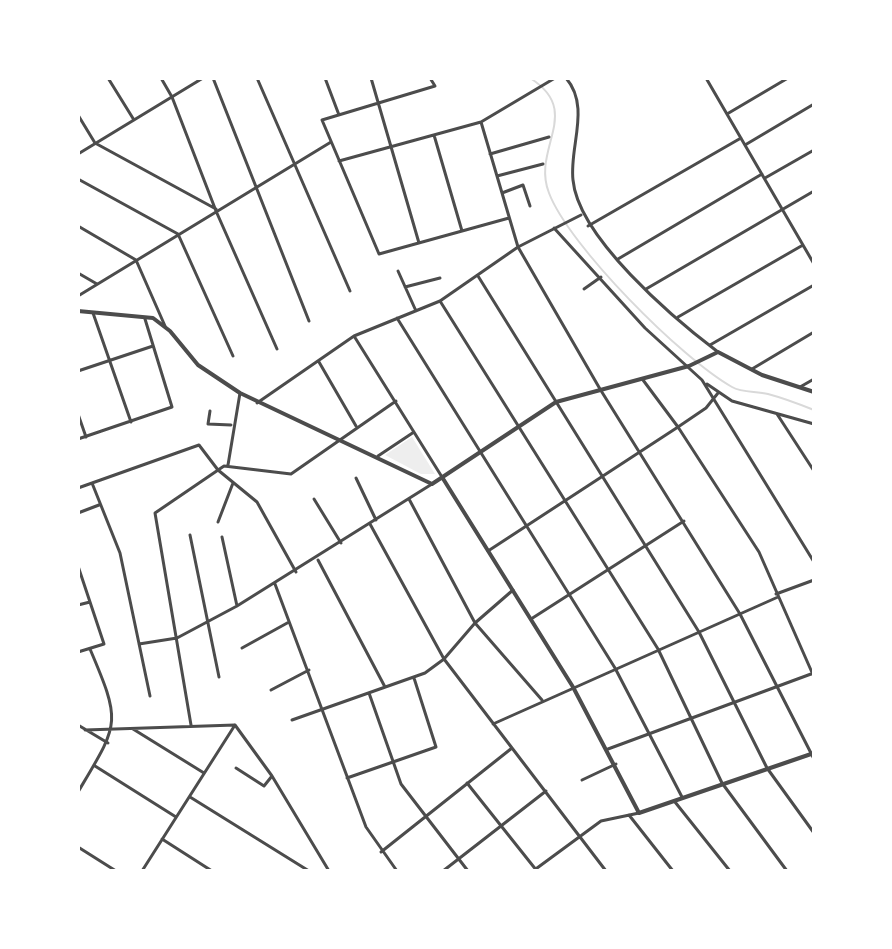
<!DOCTYPE html>
<html>
<head>
<meta charset="utf-8">
<style>
	body { margin:0 }
	#map { position:relative; width:892px; height:949px; overflow:hidden; background:#fff; font-family:Raleway,sans-serif }
	canvas { display:block }
	.frame { position:absolute; inset:0; border:80px solid #fff; pointer-events:none }
</style>
</head>
<body>
<div id="map">
<canvas width="892" height="949"></canvas>
<div class="frame"></div>
</div>
<script>
const ctx = document.querySelector('canvas').getContext('2d');
ctx.lineJoin = 'round';
function fill(path, color) { ctx.fillStyle = color; ctx.fill(path, 'evenodd'); }
function strokePath(path, color, width, dash) { ctx.strokeStyle = color; ctx.lineWidth = width; ctx.lineCap = dash ? 'butt' : 'round'; ctx.setLineDash(dash || []); ctx.stroke(path); }
const green = new Path2D(`
	M412,437l23,37h-14l-36,-19z`);
const stream = new Path2D(`
	M530,78c54,34 1,70 19,115 20,53 133,166 183,194 10,6 24,4 36,7 15,4 31,10 46,16`);
const minor = new Path2D(`
	M108,78l26,42
	M161,78l11,19 44,114 61,138
	M213,78l96,243
	M257,78l93,213
	M325,78l14,37
	M371,78l48,165
	M430,78l5,8 -113,34 57,134 130,-36
	M566,78c25,29 3,69 7,102 5,57 100,138 145,172
	M706,78l108,186
	M727,114l61,-36
	M78,115l17,28 121,66
	M481,122l37,125 82,142 140,225 74,145
	M434,135l28,96
	M745,145l69,-41
	M78,154l125,-76
	M490,154l59,-17
	M339,161l142,-39 74,-44
	M497,176l46,-12
	M765,178l49,-28
	M78,179l100,55 55,122
	M502,193l21,-8 7,21
	M78,226l58,34 29,66
	M588,226l153,-88
	M554,228l91,100 57,52 112,182
	M618,259l144,-85
	M398,271l18,40
	M78,273l19,11
	M478,276l221,356 68,136 47,65
	M405,287l35,-9
	M584,289l17,-12
	M646,289l168,-98
	M78,296l253,-154
	M440,301l218,348 64,134 65,88
	M93,313l38,109
	M678,317l125,-72
	M397,318l218,350 67,129
	M354,336l88,141
	M710,345l104,-60
	M319,362l37,64
	M752,369l62,-37
	M78,371l75,-25
	M643,380l35,47 81,125 55,125
	M707,384l25,17 82,23
	M800,387l14,-8
	M257,403l97,-67 86,-35 78,-54 63,-32
	M210,411l-2,13 23,1
	M78,414l8,23
	M777,414l37,57
	M78,439l94,-32 -27,-88
	M378,456l36,-24
	M228,465l12,-72
	M356,478l20,42
	M92,483l28,70 30,143
	M78,488l121,-43 19,25 39,32 39,70
	M314,499l27,44
	M409,499l66,124 67,77
	M78,513l21,-8
	M218,522l15,-39
	M370,524l74,135 162,212
	M190,535l29,142
	M222,537l15,69
	M488,551l190,-124 28,-19 12,-15
	M318,560l67,127
	M78,566l26,78 -26,8
	M275,584l91,243 31,44
	M776,594l38,-14
	M78,605l12,-3
	M531,619l153,-98
	M139,644l38,-6 60,-32 195,-122
	M242,648l47,-26
	M271,690l38,-20
	M369,693l32,91 67,87
	M292,720l133,-47 19,-14 31,-36 38,-33
	M493,724l285,-127
	M78,725l30,18
	M191,725l-36,-212 69,-47 67,8 105,-73
	M133,729l71,44
	M85,730l150,-5 37,51 57,95
	M608,749l203,-75
	M95,766l81,51
	M236,768l28,18 8,-10
	M347,778l89,-31 -22,-69
	M582,780l34,-16
	M467,783l70,88
	M78,792c41,-69 44,-68 12,-143
	M190,797l119,74
	M675,802l55,69
	M629,815l44,56
	M162,839l50,32
	M78,847l38,24
	M381,852l131,-104
	M142,871l93,-146
	M443,871l103,-80
	M533,871l68,-50 38,-8`);
const tertiary = new Path2D(`
	M78,311l75,7 17,13 28,34 42,28 192,91 124,-82 133,-36 29,-14 44,23 52,17
	M442,477l131,210 66,126 175,-60`);
fill(green, '#eee');
strokePath(stream, '#d9d9d9', 2);
strokePath(minor, '#4c4c4c', 3);
strokePath(tertiary, '#4c4c4c', 4);
</script>
</body>
</html>
